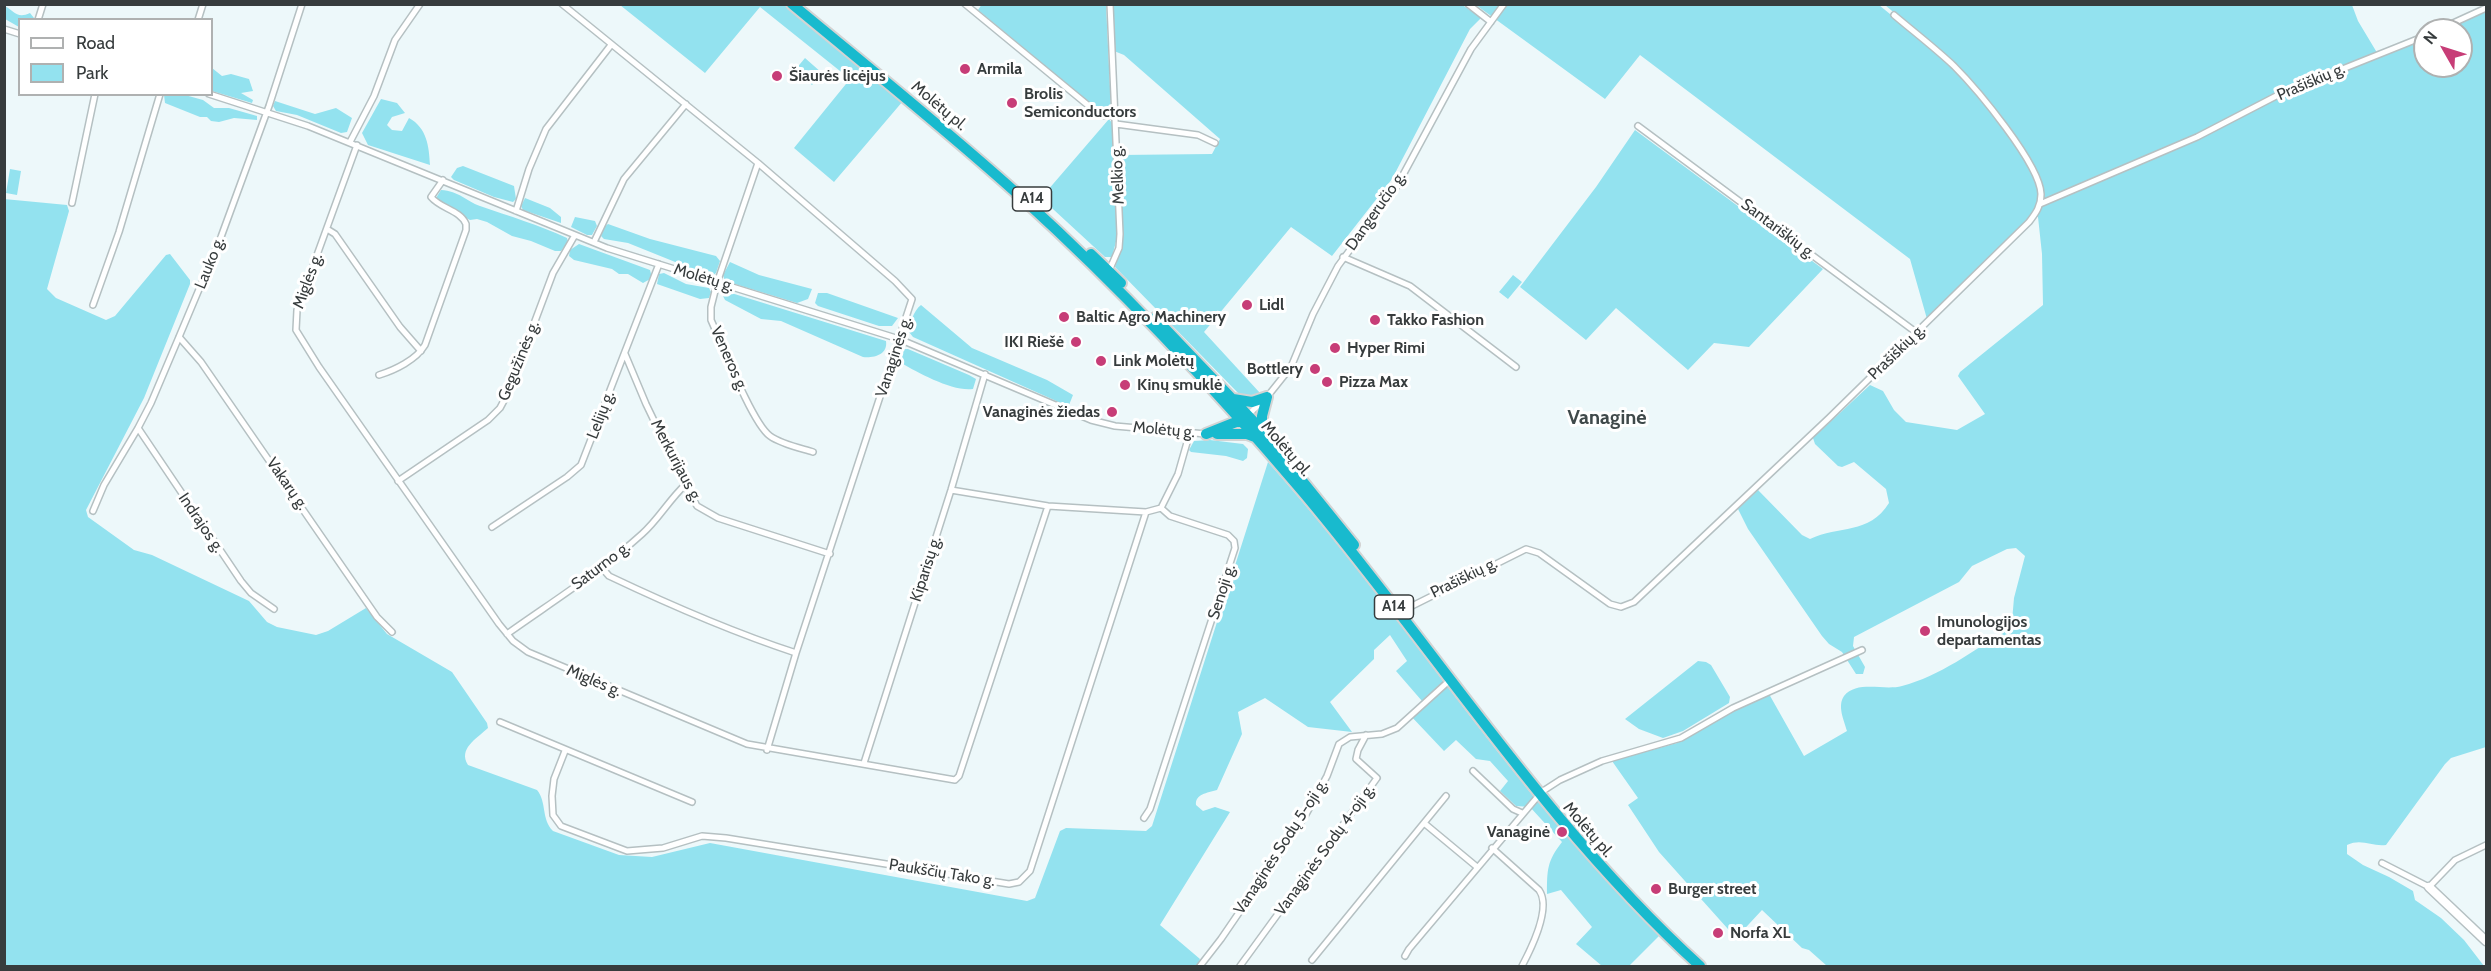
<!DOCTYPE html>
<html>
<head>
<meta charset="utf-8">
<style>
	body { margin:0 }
	#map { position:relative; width:2491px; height:971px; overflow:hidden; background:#edf8fa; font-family:Cabin,sans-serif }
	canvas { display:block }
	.frame { position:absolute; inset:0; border:6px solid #373c3d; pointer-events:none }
	.legend { position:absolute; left:18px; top:18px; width:195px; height:78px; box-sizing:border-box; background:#fff; border:2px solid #afb1b1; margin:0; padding:8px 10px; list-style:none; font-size:18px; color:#373c3d }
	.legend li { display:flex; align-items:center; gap:12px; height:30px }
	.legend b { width:30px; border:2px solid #afb1b1 }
	.north { position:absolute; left:2413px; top:18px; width:60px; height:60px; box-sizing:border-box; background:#fff; border:2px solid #afb1b1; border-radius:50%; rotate:309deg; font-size:16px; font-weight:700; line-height:24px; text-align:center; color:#373c3d }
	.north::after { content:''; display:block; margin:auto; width:21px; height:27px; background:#c73d77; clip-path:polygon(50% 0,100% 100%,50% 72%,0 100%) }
</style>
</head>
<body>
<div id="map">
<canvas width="2491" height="971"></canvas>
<div class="frame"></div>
<ul class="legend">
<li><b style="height:8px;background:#fff"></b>Road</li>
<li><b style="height:16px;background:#93e2ef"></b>Park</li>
</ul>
<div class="north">N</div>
</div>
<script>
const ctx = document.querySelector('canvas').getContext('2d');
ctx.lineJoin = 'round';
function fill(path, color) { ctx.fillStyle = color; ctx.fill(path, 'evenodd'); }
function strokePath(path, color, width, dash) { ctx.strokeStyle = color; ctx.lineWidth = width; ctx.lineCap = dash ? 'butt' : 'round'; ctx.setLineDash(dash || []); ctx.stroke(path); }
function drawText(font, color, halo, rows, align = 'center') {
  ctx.font = font + ' Cabin,sans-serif'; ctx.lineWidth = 6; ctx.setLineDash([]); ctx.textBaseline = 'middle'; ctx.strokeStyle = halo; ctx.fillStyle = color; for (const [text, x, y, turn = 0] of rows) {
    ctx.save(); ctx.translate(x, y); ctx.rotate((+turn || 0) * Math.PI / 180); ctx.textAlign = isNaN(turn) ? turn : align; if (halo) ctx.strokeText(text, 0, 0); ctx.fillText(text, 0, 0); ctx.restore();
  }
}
const green = new Path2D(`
	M982,4l124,1 5,102 -2,12 3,4 6,111 -6,23h-7l-64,-59 68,-79 -131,-109z
	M1461,4l20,14 -11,11 -78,150 -60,77 -41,-29 -87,105 56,61 -7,6 -11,-2 -127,-130 8,-24 -3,-88 92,-1 8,-15 -96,-84 -10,-4 -2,-46z
	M620,5h165l118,96 -69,81 -40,-34 56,-69 -90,-72 -55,66z
	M1476,5h403l62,51 1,-3 -57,-48h467l6,16 21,35 46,-18v28h36v-36h-17l42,-19v736l-35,11 -6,6 -59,81c-14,2 -24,-7 -39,0v9l16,11 26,12 24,14 2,9 26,18 23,22 20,26h-657l-18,-16 -7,-2 -40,-38 -26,28 -77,-86 -31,-47 10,-7 -26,-37 65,-18 59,-34 33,-15 35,62 43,-25c-3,-11 -10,-25 -3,-35 13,-16 40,-5 58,-10 38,-10 71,-35 104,-56l6,-9 2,-23 11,-42 -9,-8 -9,1 -35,17 -13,16 -105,55 -1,9 12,21 -2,7h-7l-14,-22 -13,-8 -7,-8 -74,-107 -10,-20 20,-19 44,45 8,4c29,-14 59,-4 79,-36l-3,-14 -32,-27 -12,5 -4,-1 -23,-22 -2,-6 57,-53 13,6 11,19 12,12 51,8 28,-16 -27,-38 2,-4 83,-67 -1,-51 -4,-37 -6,-2 -105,104 -17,-60 -270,-204 -35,44z
	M5,6c9,5 12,13 25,7l4,5 -14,2 -1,7 -14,-8z
	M805,58l17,15 -10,12 -17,-15z
	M212,68l10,8 9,-2 18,5 4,12 -12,2 12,7 -1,3 -40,-12z
	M164,95h21l18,5 11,8h15l28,8v4l-23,-2 -15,4 -8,-1 -4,-4h-7l-35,-14z
	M381,99l16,4 8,10 -13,4 -5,8 5,5 10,1 7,-13c18,10 20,28 21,47l-62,-20 -6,-12z
	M275,101l40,13 21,-6 16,10 -5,14 -6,1 -44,-18 -21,-4 -3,-5z
	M1635,130l188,139 -74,78 -35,-4 -26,27 -72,-62 -30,32 -66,-53 76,-100z
	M463,166l51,20 2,13 -3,3 -19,-5 -40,-17 -3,-3 6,-9z
	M10,169l11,2 -4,24 -11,-2z
	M441,190c18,1 25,11 39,16 29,10 59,19 87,32l1,4 -7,9h-6l-24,-10 -19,-5 -25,-14 -10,-3 -7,1 -30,-16 -4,-6z
	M525,198l25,10 11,9v6l-38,-13 -2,-4z
	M4,199l63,6 2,6 -22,78 9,9 50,22 9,-4 51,-61 4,-1 20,26v4l-46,114 -58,112 2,7 46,33 18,5 97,46 18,21 10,5 39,8 12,-4 38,-23 21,26 65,38 35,51 1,5c-12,11 -30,21 -20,37l69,25c10,12 4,29 16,41l66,24 33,2 58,-14 317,58 8,-3 25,-67 6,-3 80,3 6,-5 116,-364c88,99 164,207 246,310 45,58 95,111 146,163l-31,31h-27l-26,-22 16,-17 -31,-37 -14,4c0,-24 0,-33 15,-52l-32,-35 -14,-1 -16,-15 8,-10 -18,-20 -14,-2 -20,-19 -12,11 -35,-37 13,-13 -26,-30 11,-10 -17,-26 -16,15v9l-44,43 22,30 -44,-5 -43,-29 -27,14 4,22 -25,56c-10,3 -22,4 -21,15l7,6 12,-4 15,5 -70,113 40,34 -3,7h-1192z
	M575,217l20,4 2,5 -5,9h-5l-16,-8z
	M608,224l42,15 66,17 4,5 -4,12 -4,3 -7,-2 -77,-31 -24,-4 -3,-3 3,-9z
	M579,244l71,26 2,8 -9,5 -15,-9h-9l-7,-5 -38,-9 -5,-4 1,-6z
	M730,262l29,13 53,14 -4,10 -11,4 -72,-22 -2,-6z
	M664,273l22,11 23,4 2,4 -2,6 -9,1 -43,-15 2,-10z
	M1513,275l9,7 -14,17 -9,-7z
	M721,292h7l158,49c2,14 -12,17 -23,16l-82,-36 -20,-2 -36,-19z
	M818,293h9l71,25 -6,8h-13l-61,-20 -3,-3z
	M921,305l51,43 75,32 26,15 -4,10 -6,-1 -150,-67 -4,-5c0,-8 5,-22 12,-27z
	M902,349h6l61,26 7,4 -3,10c-20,3 -54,-16 -72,-26l-1,-7z
	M1210,440l33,4 5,5 -1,9 -4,3 -17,-5 -35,-4 -2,-2 5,-9z
	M1698,661l8,1 5,3 19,32 -1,6 -46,28 -20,7 -24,-9 -14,-10z`);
const street = new Path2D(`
	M562,4l196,159 137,118 17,18 -116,354 -29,97
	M965,4l136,112h15
	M1468,4l23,18
	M38,20l5,-16
	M198,20l5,-16
	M4,29l16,5
	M2438,30l48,-22
	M209,94l99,32 299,122 292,91 192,81 24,6 91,8
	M1116,124l82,11 17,8
	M1638,126l279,207
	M350,142l24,-46 21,-56 25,-36
	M357,145l-60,165 -1,20 23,37 180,257 14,17 15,11 219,92 208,36 4,-4 89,-270
	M758,163l-41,120 -6,24v13c11,24 41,103 59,116 11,8 30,12 43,16
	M72,203l23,-109
	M2040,204l157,-67 83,-43 145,-58
	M516,211l13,-42 17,-40 65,-84
	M327,229l8,5 65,93 21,24
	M594,242l30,-63 62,-75
	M1343,257l67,29 106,81
	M1109,271l10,-23 1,-14 -10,-230
	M93,305l26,-73 41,-138
	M179,337l22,25 176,255 15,15
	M625,354l21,50 39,81 12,21 21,12 112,36
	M379,375c16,-5 37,-15 46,-30l41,-115v-6c-6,-14 -25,-15 -35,-27l12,-17
	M1248,415l19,-18 24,-30 22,-53 25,-48 59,-80 74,-137 33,-45
	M138,428l103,153 10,12 23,16
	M398,481l90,-61 12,-12 8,-15 45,-120 22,-38
	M951,490l97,16 98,6 15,-4
	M1161,508l17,-34 12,-42
	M93,511l11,-26 34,-57 13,-25 28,-66 42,-100 48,-131 33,-102
	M492,527l75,-50 14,-12 78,-201
	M602,568l7,8c61,29 123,56 187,77
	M1404,610l122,-61 13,4 71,51 11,3 13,-5 195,-184 200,-196c7,-9 12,-16 12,-28 -1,-30 -65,-106 -87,-128 -19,-18 -40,-34 -60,-51
	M507,634c45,-32 93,-62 135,-100 16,-14 27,-34 43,-49
	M500,722l192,80
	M565,751l-11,28 -2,17 1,19 8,11 66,25 36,-3 39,-12 24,2 283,46 10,-2 11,-11 116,-359
	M864,763l87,-273 34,-116
	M1473,771l40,38 9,4
	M1543,791l17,-11 42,-19 79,-23 52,-30 129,-58
	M1144,818l6,-9 85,-261 -1,-7 -6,-6 -58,-19 -9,-8
	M1424,823l53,44
	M1492,848l47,42c13,18 -8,59 -17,76
	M2382,863l47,24 26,-27 31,-15
	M1405,956l4,-7 130,-154
	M1312,960l134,-164
	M1200,966l21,-27 84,-123 22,-40 12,-32 11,-7 32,-3 15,-6 53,-48
	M1240,966l137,-188 -21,-19 2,-9 8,-15`);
const secondary = new Path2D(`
	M2429,887l57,54`);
const highway = new Path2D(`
	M792,4c77,64 156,127 230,194 100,91 193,190 281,294 133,158 243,334 397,474
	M1091,254l30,29
	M1155,318l102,107 97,120
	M1233,399l19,3 15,-5
	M1262,431v-15l5,-19
	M1206,434l30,-12h10
	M1217,434h30l8,3`);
const markers = [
	[965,69,6,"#c73d77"],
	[777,76,6,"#c73d77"],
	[1012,103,6,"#c73d77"],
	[1247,305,6,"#c73d77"],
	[1064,317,6,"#c73d77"],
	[1375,320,6,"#c73d77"],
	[1076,342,6,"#c73d77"],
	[1335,348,6,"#c73d77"],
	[1101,361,6,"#c73d77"],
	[1315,369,6,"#c73d77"],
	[1327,382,6,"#c73d77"],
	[1125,385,6,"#c73d77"],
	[1112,412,6,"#c73d77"],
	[1925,631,6,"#c73d77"],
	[1562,832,6,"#c73d77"],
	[1656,889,6,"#c73d77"],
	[1718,933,6,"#c73d77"]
];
const shields = [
	[1032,199,39],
	[1394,607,39]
];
const shieldNames = [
	["A14",1032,199],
	["A14",1394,607]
];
const poiNames = [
	["Armila",977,69],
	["Šiaurės licėjus",789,76],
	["Brolis",1024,94],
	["Semiconductors",1024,112],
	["Lidl",1259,305],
	["Baltic Agro Machinery",1076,317],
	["Takko Fashion",1387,320],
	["IKI Riešė",1064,342,"right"],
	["Hyper Rimi",1347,348],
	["Link Molėtų",1113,361],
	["Bottlery",1303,369,"right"],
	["Pizza Max",1339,382],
	["Kinų smuklė",1137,385],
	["Vanaginės žiedas",1100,412,"right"],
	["Imunologijos",1937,622],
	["departamentas",1937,640],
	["Vanaginė",1550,832,"right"],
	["Burger street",1668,889],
	["Norfa XL",1730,933]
];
const streetNames = [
	["Prašiškių g.",2311,82,-23],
	["Molėtų pl.",939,106,40],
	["Melkio g.",1118,175,-92],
	["Dangeručio g.",1376,211,-55],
	["Santariškių g.",1778,229,37],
	["Lauko g.",210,263,-68],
	["Molėtų g.",704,278,17],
	["Miglės g.",308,281,-70],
	["Prašiškių g.",1897,352,-44],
	["Vanaginės g.",894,357,-72],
	["Veneros g.",729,359,66],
	["Gegužinės g.",519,361,-68],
	["Lelijų g.",601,415,-69],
	["Molėtų g.",1164,430,5],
	["Molėtų pl.",1286,449,49],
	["Merkurijaus g.",676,461,62],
	["Vakarų g.",287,484,55],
	["Indrajos g.",201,523,56],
	["Saturno g.",601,566,-37],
	["Kiparisų g.",926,569,-72],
	["Prašiškių g.",1464,578,-26],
	["Senoji g.",1222,592,-72],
	["Miglės g.",594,681,23],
	["Molėtų pl.",1588,830,49],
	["Vanaginės Sodų 5-oji g.",1281,847,-57],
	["Vanaginės Sodų 4-oji g.",1325,850,-54],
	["Paukščių Tako g.",942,873,9]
];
const quarterNames = [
	["Vanaginė",1607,418]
];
fill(green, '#93e2ef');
strokePath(street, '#b5c0c2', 8);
strokePath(secondary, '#b5c0c2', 11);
strokePath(highway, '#d3d4d4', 14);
strokePath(street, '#fff', 5);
strokePath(secondary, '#fff', 8);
strokePath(highway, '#18bace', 10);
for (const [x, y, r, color] of markers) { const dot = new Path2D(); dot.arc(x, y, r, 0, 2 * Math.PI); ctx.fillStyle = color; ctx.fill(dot); strokePath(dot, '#fff', 2); }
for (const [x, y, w] of shields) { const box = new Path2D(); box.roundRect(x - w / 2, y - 12, w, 24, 4.5); ctx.fillStyle = '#fff'; ctx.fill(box); strokePath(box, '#373c3d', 1.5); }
drawText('bold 15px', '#373c3d', null, shieldNames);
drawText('bold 16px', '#373c3d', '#fff', poiNames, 'left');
drawText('16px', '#373c3d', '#fff', streetNames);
drawText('bold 20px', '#3f494a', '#fff', quarterNames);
</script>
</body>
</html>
